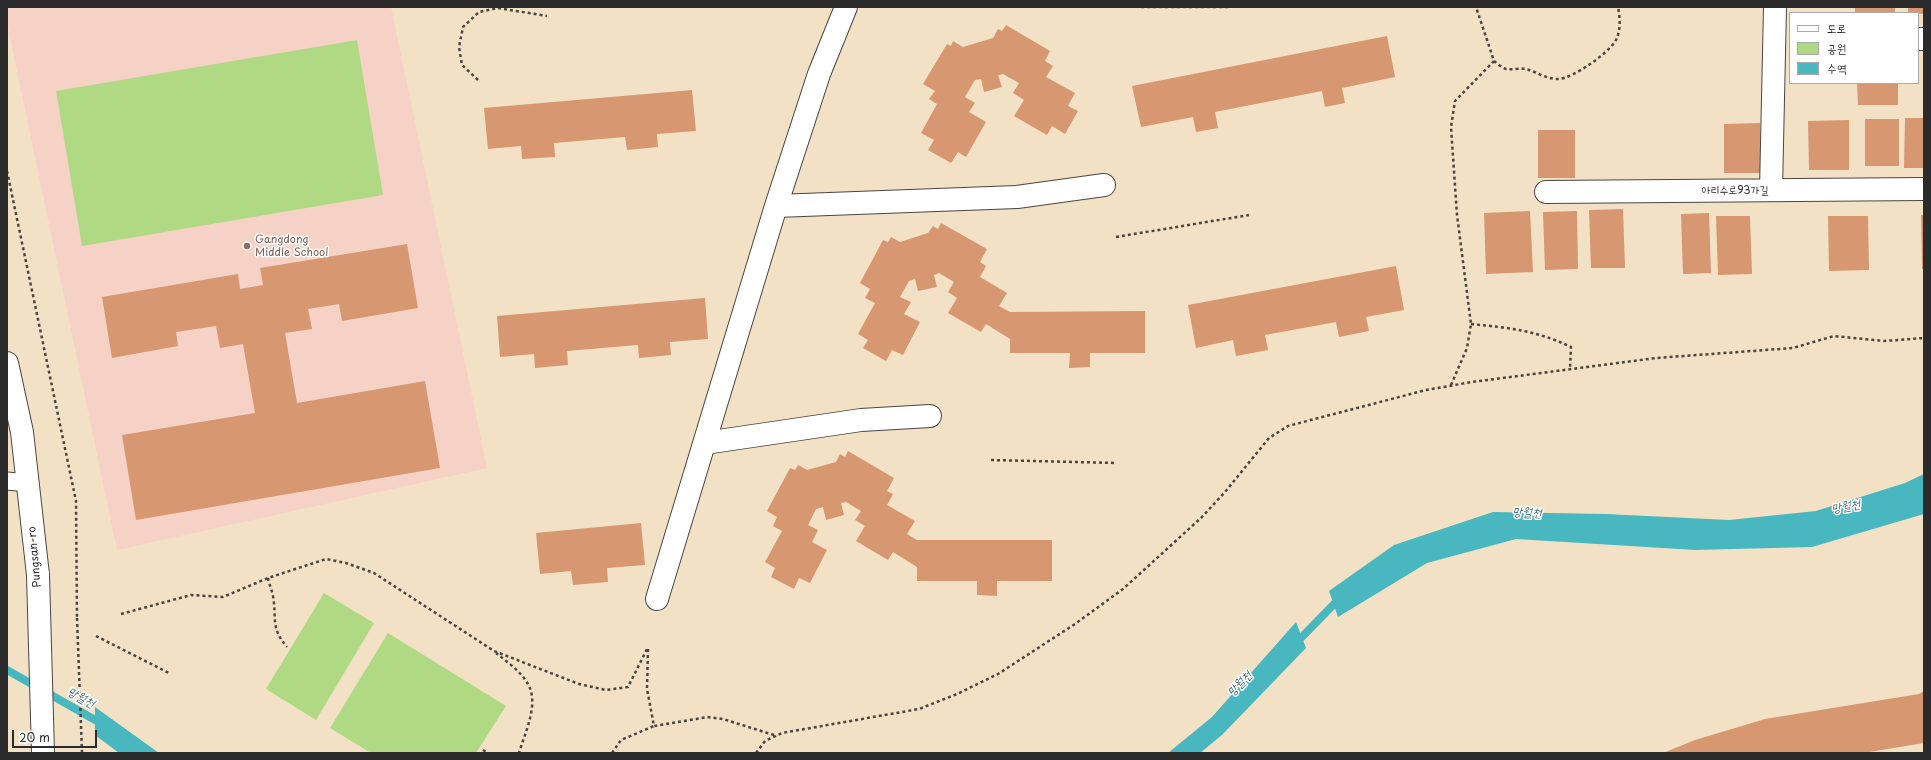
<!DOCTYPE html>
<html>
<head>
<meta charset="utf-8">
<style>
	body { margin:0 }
	#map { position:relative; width:1931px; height:760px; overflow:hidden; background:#f3e1c5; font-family:"Playpen Sans","Poor Story",sans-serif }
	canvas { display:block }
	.frame { position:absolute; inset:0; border:8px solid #2b2b2b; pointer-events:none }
	.legend { position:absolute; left:1789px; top:12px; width:130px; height:72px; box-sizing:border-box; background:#fff; border:1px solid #aaa; margin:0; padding:5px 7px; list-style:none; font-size:12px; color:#2b2b2b }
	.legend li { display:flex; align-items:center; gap:8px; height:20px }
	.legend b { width:20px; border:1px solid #aaa }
	.scale { position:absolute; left:12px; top:730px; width:85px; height:18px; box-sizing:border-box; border:2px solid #2b2b2b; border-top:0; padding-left:5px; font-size:12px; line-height:14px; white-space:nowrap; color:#2b2b2b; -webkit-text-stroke:3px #fff; paint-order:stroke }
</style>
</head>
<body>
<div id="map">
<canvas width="1931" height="760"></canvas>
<div class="frame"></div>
<ul class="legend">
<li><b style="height:5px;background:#fff"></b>도로</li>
<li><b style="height:11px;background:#b0d983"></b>공원</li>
<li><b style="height:11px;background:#48b7c0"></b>수역</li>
</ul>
<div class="scale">20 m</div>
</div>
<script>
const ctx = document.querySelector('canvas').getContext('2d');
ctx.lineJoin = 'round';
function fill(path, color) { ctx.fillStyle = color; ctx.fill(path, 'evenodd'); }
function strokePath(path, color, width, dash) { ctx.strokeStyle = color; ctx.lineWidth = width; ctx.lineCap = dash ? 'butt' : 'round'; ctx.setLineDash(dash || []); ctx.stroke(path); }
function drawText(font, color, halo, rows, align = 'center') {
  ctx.font = font + ' "Playpen Sans","Poor Story",sans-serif'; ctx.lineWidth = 3; ctx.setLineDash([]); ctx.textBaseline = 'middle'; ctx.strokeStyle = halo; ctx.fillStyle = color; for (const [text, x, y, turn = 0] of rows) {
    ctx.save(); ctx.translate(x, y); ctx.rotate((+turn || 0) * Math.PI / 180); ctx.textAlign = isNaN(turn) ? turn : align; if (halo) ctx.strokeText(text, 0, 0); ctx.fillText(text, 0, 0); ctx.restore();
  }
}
const built = new Path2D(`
	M7,7h384l96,461 -370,82 -110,-527z`);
const green = new Path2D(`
	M357,40l26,155 -301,51 -26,-155z
	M324,593l50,30 -58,97 -50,-31z
	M388,633l118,73 -30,47h-105l-41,-25z`);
const water = new Path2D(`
	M1924,474v40l-112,33 -117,3 -179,-11 -89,24 -89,54 -9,-26 65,-46 99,-33 113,2 123,6 87,-9 89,-28z
	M1296,622l10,26 -84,87 -22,18h-32l44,-36z
	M95,707l64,46h-40l-24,-18z`);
const stream = new Path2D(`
	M1295,644l46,-47
	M7,670l97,55`);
const building = new Path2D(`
	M1855,7h40v6h-40z
	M1908,7h16v7l-16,-1z
	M1006,25l44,26 -5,10 8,5 -7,11 29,16 -7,13 10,5 -13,23 -13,-8 -5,9 -33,-19 10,-16 -11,-7 6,-10 -16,-9 -5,1 4,12 -18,5 -3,-13 -6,1 -10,17 10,6 -6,9 17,10 -20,35 -8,-5 -7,11 -23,-13 6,-10 -13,-7 16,-29 -8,-5 6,-8 -12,-7 24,-40 4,2 2,-5 10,6 30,-9 5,-9 4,2z
	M1387,36l8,41 -53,11 3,15 -20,4 -3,-16 -107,21 3,16 -22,4 -3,-15 -52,10 -9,-41z
	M1857,83h41v22h-40z
	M692,90l4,41 -39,3 1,13 -31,3 -2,-13 -71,6 1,14 -33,2 -1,-13 -33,3 -4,-41z
	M1905,118h19v50h-20z
	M1865,119h34v47h-34z
	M1849,120v50h-40l-1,-49z
	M1760,123l1,50h-37v-49z
	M1538,130h37v48h-37z
	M1623,209l2,59h-34l-2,-58z
	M1530,211l3,61 -47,2 -2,-61z
	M1577,211l1,58 -33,1 -2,-58z
	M1709,213l2,60 -28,1 -2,-60z
	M1921,215h3v54h-2z
	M1716,216h34l2,58 -34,1z
	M1828,216h40l1,54 -40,1z
	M941,223l46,26 -7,13 6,4 -6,11 27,16 -8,13 11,6 135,-1v42h-55v14l-21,1 1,-15h-60v-14l-24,-15 -5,8 -33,-19 9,-15 -9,-6 6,-10 -15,-9 -5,2 3,12 -19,4 -3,-12 -6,2 -9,16 11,5 -7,12 16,8 -17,33 -11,-5 -6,11 -23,-13 5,-8 -10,-6 17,-31 -10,-5 5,-9 -10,-6 23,-43 5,2 3,-5 9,5 28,-9 5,-7 5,3z
	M407,244l11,64 -76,13 -3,-17 -31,5 4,20 -27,4 12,70 128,-22 15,87 -304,52 -14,-85 133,-22 -12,-69 -23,4 -4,-22 -40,6 2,14 -66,12 -10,-61 136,-23 2,15 23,-4 -3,-17z
	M1396,266l8,44 -38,7 3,14 -30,6 -3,-15 -71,13 3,15 -32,6 -3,-16 -37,8 -8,-43z
	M705,298l3,41 -38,3 1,13 -32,3 -1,-13 -71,6 1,14 -33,3 -1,-14 -34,3 -3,-41z
	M848,451l46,27 -7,13 6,3 -6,11 28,16 -8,13 10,6h135v41h-55v15l-20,-1v-14h-60v-14l-24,-15 -5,8 -32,-19 9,-15 -10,-6 6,-9 -15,-9 -5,1 3,12 -18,5 -3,-13 -7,2 -8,16 10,5 -6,12 15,8 -17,33 -11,-5 -5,11 -23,-12 4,-9 -10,-6 17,-31 -9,-5 4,-9 -10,-6 23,-43 5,2 3,-5 9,5 29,-8 4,-8 5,3z
	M641,523l4,42 -38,3 1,14 -35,3 -2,-14 -31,3 -4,-41z
	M1924,691v52l-61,10h-200l32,-13 70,-21 154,-25z`);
const path = new Path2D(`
	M1141,7h89
	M1494,61c4,3 9,8 13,8 6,1 13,-1 19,0 11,3 20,10 32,10 14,0 51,-26 58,-39 5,-10 4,-22 2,-33
	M478,80l-16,-15 -3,-18 4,-20 16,-15 19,-4 49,8
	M7,171l69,330 1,117
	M1116,237l133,-22
	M1471,324c39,4 64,6 100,23l-1,22
	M1451,385l16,-37 4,-24 -14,-109 -6,-88 4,-26 39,-40 -18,-54
	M991,460l126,3
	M268,578c1,6 4,12 5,18 4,23 -3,31 14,51
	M121,614l70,-19 32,2 45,-19 58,-19 20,4 28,10 120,78 85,33 27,6 22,-3 20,-40
	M96,636l73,37
	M648,649l-1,40 7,37 53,-9 16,2 54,17
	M496,653c10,8 23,17 30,28 15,20 -1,51 -7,72
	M483,750l5,3
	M612,753l9,-13 33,-14
	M756,753l9,-12 17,-8 137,-24 38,-15 41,-20 77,-50 48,-35 79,-72 23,-25 44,-54 19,-12 138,-36 46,-8 184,-24 137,-10 41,-12 50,5 40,-3`);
const lane = new Path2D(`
	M7,481l21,2`);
const street = new Path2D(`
	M1918,39h6
	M1771,190l4,-183
	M1546,192l378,-3
	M776,206l241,-9 87,-12
	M705,443l156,-23 69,-4
	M657,599l119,-393 43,-132 27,-67`);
const secondary = new Path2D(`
	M7,363l15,69 16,143`);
const pathBridge = new Path2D(`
	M77,618l5,135`);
const secondaryBridge = new Path2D(`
	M38,575l5,178`);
const markers = [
	[247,246,4,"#8d6e63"]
];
const streetNames = [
	["아리수로93가길",1735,191],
	["Pungsan-ro",35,557,-95]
];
const educationNames = [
	["Gangdong",255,240],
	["Middle School",255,253]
];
const waterNames = [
	["망월천",1846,507,-10],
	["망월천",1527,513,3],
	["망월천",1240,684,-46],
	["망월천",81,698,29]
];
fill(built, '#f6d1c5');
fill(green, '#b0d983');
fill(water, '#48b7c0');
strokePath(stream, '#48b7c0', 8);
fill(building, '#d79771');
strokePath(lane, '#494642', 19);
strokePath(street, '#494642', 24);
strokePath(secondary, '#494642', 24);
strokePath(path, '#494642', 2.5, [3, 3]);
strokePath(lane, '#fff', 17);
strokePath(street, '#fff', 22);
strokePath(secondary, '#fff', 22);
strokePath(secondaryBridge, '#494642', 24, []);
strokePath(pathBridge, '#494642', 2.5, [3, 3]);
strokePath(secondaryBridge, '#fff', 22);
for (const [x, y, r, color] of markers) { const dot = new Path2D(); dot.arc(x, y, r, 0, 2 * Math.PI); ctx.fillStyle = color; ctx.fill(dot); strokePath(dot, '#fff', 1.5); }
drawText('11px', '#2b2b2b', '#fff', streetNames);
drawText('11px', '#785e54', '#fff', educationNames, 'left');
drawText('italic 12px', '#376367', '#fff', waterNames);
</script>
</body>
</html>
